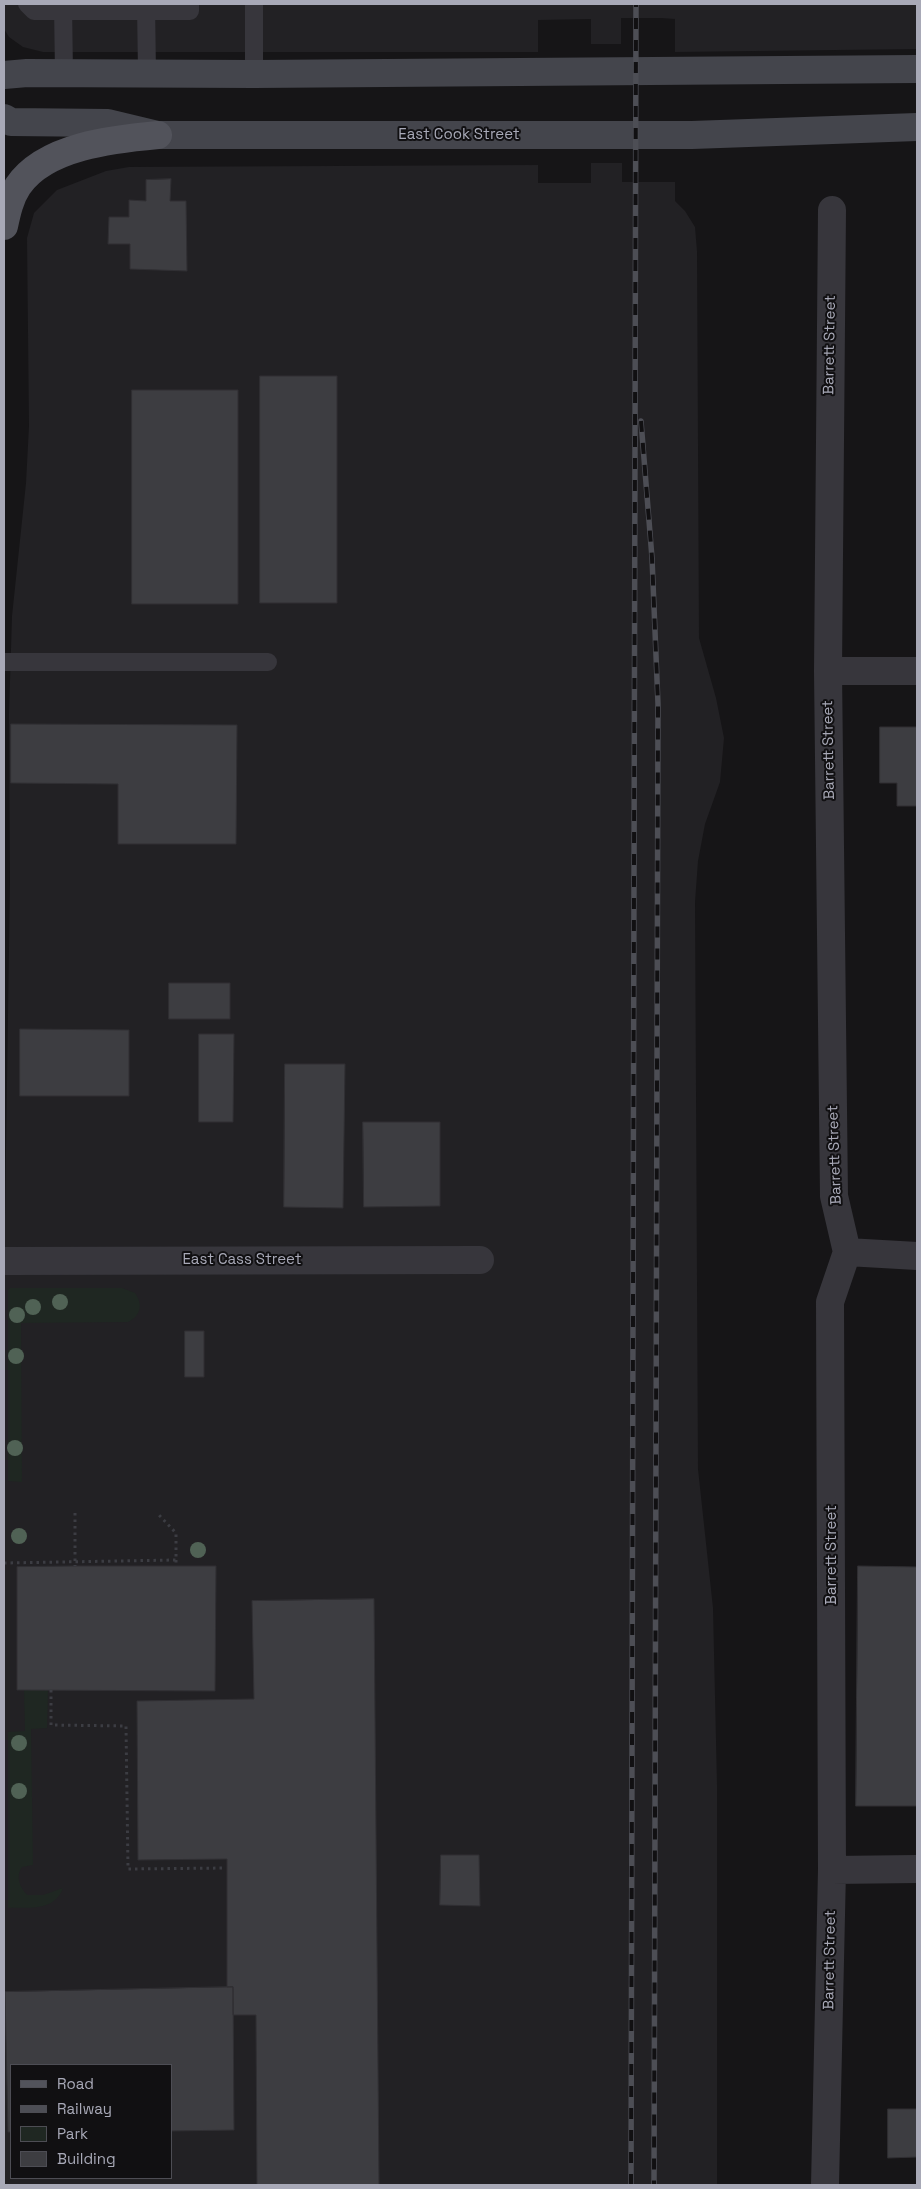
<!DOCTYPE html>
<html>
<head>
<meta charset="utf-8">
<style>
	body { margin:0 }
	#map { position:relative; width:921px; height:2189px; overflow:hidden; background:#161517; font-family:"Space Grotesk",sans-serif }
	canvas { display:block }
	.frame { position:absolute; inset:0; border:5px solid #a8a9b7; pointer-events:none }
	.legend { position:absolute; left:10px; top:2064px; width:162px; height:115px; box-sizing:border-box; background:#111012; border:1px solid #4d4d54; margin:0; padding:6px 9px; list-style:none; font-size:15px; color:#a8a9b7 }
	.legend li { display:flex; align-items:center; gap:10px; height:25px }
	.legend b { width:25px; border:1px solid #4d4d54 }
</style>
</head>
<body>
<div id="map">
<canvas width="921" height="2189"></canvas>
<div class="frame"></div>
<ul class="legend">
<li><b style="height:6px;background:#52535b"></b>Road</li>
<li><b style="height:6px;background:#4d4e55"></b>Railway</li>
<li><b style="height:14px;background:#1f2722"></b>Park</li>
<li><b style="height:14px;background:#3d3d41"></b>Building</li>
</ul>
</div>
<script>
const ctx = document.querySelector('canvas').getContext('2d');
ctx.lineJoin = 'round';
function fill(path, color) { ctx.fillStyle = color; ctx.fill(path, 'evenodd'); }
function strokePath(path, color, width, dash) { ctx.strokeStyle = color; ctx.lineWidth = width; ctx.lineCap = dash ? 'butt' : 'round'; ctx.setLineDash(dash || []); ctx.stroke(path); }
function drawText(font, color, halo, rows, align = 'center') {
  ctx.font = font + ' "Space Grotesk",sans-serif'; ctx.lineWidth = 4; ctx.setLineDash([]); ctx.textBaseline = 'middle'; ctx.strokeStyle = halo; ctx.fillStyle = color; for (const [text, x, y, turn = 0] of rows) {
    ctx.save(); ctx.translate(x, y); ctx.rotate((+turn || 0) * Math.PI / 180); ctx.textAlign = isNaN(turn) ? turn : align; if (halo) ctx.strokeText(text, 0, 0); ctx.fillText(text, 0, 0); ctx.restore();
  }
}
const built = new Path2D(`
	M4,4h913v45l-242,3v-33l-14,-1h-40v26h-30v-25l-53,1v32h-495l-20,-5 -14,-10 -5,-8z
	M591,163h31v19h53v19l10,10 10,16 2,24 2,387 17,60 8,40 -4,44 -15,42 -7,37 -3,41 3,567 15,139 4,177v400h-713l1,-970 5,-334 -1,-167 3,-98 14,-133 3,-57 -2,-188 7,-25 23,-23 49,-19 23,-4 409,-2v18h53zM11,2065h160v113h-160z`);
const green = new Path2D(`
	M10,1288h112l13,5c8,11 6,23 -7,29l-107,1 1,159 -14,-1v-191z
	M24,1690h24l-1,38 -16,1 2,136 -11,2c-7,10 -2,20 5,28h16l20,-7c-9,24 -33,19 -55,20v-176l17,-1z`);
const building = new Path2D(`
	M171,179l-1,22h16l1,70 -57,-2v-25h-22l1,-27h20v-17l17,1v-21z
	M260,376h77v227h-77z
	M132,390h106v214h-106z
	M11,724l226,1 -1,119h-118v-60l-107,-1z
	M880,727h37v79h-20v-23h-17z
	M169,983h61v36h-61z
	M20,1029l109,1v66h-109z
	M199,1034h35l-1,88h-34z
	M285,1064h60l-2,144 -59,-1z
	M363,1122h77v84l-76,1z
	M185,1331h19v46h-19z
	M75,1566h141l-1,125 -198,-1v-123z
	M858,1566l59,1v239h-61z
	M374,1599l5,586h-122l-1,-170h-23v-28h-6v-128l-89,1 -1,-159 117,-2 -2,-98z
	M441,1855h38l1,51 -40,-1z
	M233,1987l1,143 -63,1v-66h-160v67h-3l-3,-140z
	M888,2109h29v48l-29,1z`);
const path = new Path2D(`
	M75,1513v53
	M176,1560v6
	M4,1563l172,-3v-27l-18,-19
	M51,1690v35l75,1 2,143 98,-1`);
const lane = new Path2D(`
	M27,4l7,7h156v-7
	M63,4l1,70
	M146,4l1,69
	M254,74v-70
	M4,662h264`);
const street = new Path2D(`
	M828,671h89
	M847,1252l70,4
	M4,1261l476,-1
	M832,1870l85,-1
	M825,2185l7,-315 -2,-568 17,-50 -13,-56 -6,-525 4,-461`);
const secondary = new Path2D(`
	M4,75l23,-2 227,1 663,-5
	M4,118l7,4 97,1 50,12h534l225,-8`);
const primary = new Path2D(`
	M4,226c3,-14 6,-28 14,-40 27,-40 96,-47 140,-51`);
const rail = new Path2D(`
	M641,421l11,137 6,146 -4,1481
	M631,2185l5,-2181`);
const trees = [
	[60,1302],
	[33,1307],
	[17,1315],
	[16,1356],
	[15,1448],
	[19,1536],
	[198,1550],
	[19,1743],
	[19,1791]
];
const streetNames = [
	["East Cook Street",459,135],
	["Barrett Street",830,345,-89],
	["Barrett Street",829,750,-91],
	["Barrett Street",835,1155,-92],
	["East Cass Street",242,1260],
	["Barrett Street",832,1555,-90],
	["Barrett Street",830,1960,-89]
];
fill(built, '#222124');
fill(green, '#1f2722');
fill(building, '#3d3d41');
strokePath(building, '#302f33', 1);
strokePath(path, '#3c3d43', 3, [2.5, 4]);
strokePath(lane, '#37363c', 18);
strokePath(street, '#37363c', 28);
strokePath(secondary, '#44454c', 28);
strokePath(primary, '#52535b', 28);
strokePath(rail, '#4d4e55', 5.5);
strokePath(rail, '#111012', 4, [11]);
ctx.fillStyle = '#506255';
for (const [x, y] of trees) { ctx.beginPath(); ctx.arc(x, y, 8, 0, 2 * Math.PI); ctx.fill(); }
drawText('15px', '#a8a9b7', '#111012', streetNames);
</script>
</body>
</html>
